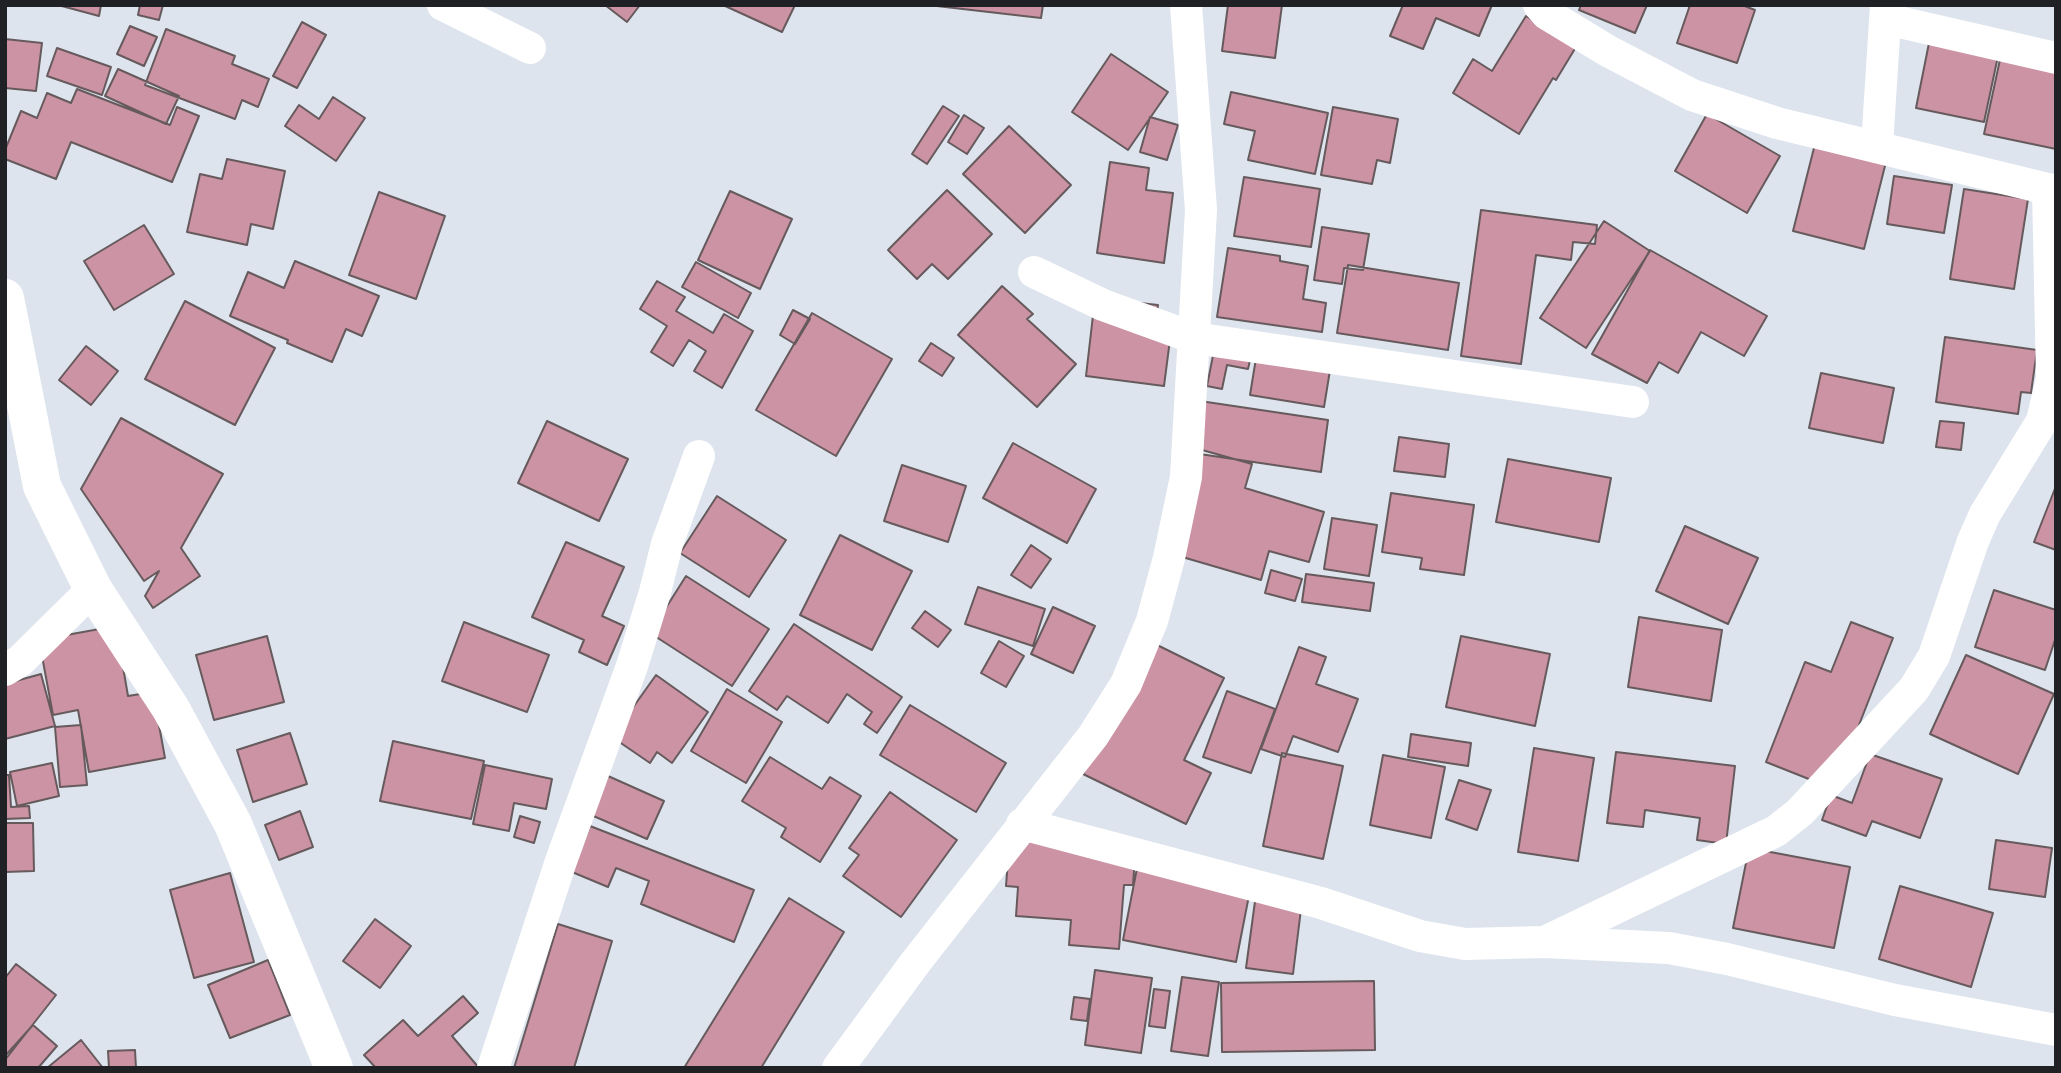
<!DOCTYPE html>
<html>
<head>
<meta charset="utf-8">
<style>
	body { margin:0 }
	#map { position:relative; width:2061px; height:1073px; overflow:hidden; background:#dde4ee; font-family:Lora,serif }
	canvas { display:block }
	.frame { position:absolute; inset:0; border:7px solid #1f2125; pointer-events:none }
</style>
</head>
<body>
<div id="map">
<canvas width="2061" height="1073"></canvas>
<div class="frame"></div>
</div>
<script>
const ctx = document.querySelector('canvas').getContext('2d');
ctx.lineJoin = 'round';
function fill(path, color) { ctx.fillStyle = color; ctx.fill(path, 'evenodd'); }
function strokePath(path, color, width, dash) { ctx.strokeStyle = color; ctx.lineWidth = width; ctx.lineCap = dash ? 'butt' : 'round'; ctx.setLineDash(dash || []); ctx.stroke(path); }
const building = new Path2D(`
	M58,5h43l-2,11z
	M140,5h23l-4,15 -21,-5z
	M605,5h35l-13,17z
	M723,5h72l-13,27z
	M928,5h115l-2,13z
	M1228,5h54l-7,53 -53,-7z
	M1403,5h89l-13,31 -43,-18 -13,31 -33,-13z
	M1581,5h66l-12,28 -56,-23z
	M1690,5h52l13,5 -18,53 -60,-20z
	M1526,16l50,31 -20,33 -3,-2 -34,56 -66,-41 20,-34 19,12z
	M302,22l24,13 -29,53 -24,-12z
	M130,26l27,11 -13,29 -27,-12z
	M1932,28l69,14 -17,80 -68,-14z
	M166,29l69,27 -3,8 37,15 -11,28 -16,-7 -7,19 -90,-34z
	M5,39l37,4 -6,48 -31,-3z
	M2004,41l52,12v96l-72,-15z
	M57,48l54,19 -9,28 -55,-19z
	M1111,54l57,38 -40,58 -56,-38z
	M118,69l61,27 -13,28 -61,-28z
	M77,89l93,36 7,-18 22,9 -27,66 -101,-40 -15,37 -51,-20v-9l16,-39 16,7 10,-25 24,10z
	M1231,92l97,21 -13,61 -67,-14 7,-29 -31,-7z
	M333,97l32,21 -29,43 -51,-35 14,-21 20,14z
	M943,106l16,10 -32,48 -15,-10z
	M1333,107l65,12 -8,44 -13,-3 -5,24 -51,-9z
	M1707,114l73,42 -33,57 -72,-42z
	M964,115l20,13 -17,26 -19,-12z
	M1150,117l28,8 -11,35 -27,-8z
	M1009,126l62,59 -46,48 -62,-59z
	M1816,140l71,18 -23,91 -71,-18z
	M227,159l58,12 -12,58 -22,-5 -4,21 -60,-13 13,-58 22,5z
	M1110,162l39,6 -3,22 27,3 -9,70 -67,-10z
	M1894,176l58,9 -8,48 -57,-9z
	M1244,177l76,12 -9,58 -77,-11z
	M1964,189l64,10 -14,90 -64,-10z
	M947,190l45,44 -44,45 -16,-15 -15,15 -29,-29z
	M730,191l62,28 -32,70 -62,-29z
	M379,192l66,24 -29,83 -67,-24z
	M1481,210l116,15 -2,19 -22,-2 -2,18 -35,-5 -15,109 -60,-8z
	M1604,221l46,30 -64,97 -46,-30z
	M144,225l30,49 -60,36 -30,-49z
	M1322,227l47,7 -6,36 -19,-2 -2,16 -28,-4z
	M1228,248l52,8v5l28,5 -5,33 23,4 -4,29 -105,-15z
	M1650,250l117,66 -23,40 -43,-24 -23,41 -19,-11 -12,21 -55,-29z
	M295,261l84,35 -17,40 -16,-7 -14,33 -45,-19 1,-3 -58,-24 18,-44 36,16z
	M696,262l55,31 -13,25 -56,-31z
	M1348,265l111,18 -11,67 -111,-17z
	M657,281l28,16 -9,14 37,22 11,-19 29,17 -31,57 -28,-17 12,-20 -17,-11 -16,26 -22,-14 16,-26 -27,-17z
	M1002,286l31,28 -6,5 49,45 -39,43 -79,-72z
	M1095,298l63,7 -2,18 16,1 -8,62 -78,-10z
	M185,301l90,47 -40,77 -90,-46z
	M793,310l17,9 -15,25 -15,-9z
	M812,313l80,46 -56,97 -80,-46z
	M1217,335l37,8 -6,26 -21,-4 -5,24 -15,-3z
	M1945,337l92,13 -6,43 -10,-1 -3,22 -82,-12z
	M931,343l23,15 -12,18 -23,-15z
	M86,346l32,25 -27,34 -32,-25z
	M1258,346l74,12 -8,49 -74,-12z
	M1821,373l73,15 -11,55 -74,-15z
	M1200,401l128,19 -7,52 -128,-19z
	M121,418l102,56 -42,74 19,28 -47,32 -8,-12 14,-25 -15,10 -63,-92z
	M547,421l81,38 -29,62 -81,-38z
	M1940,421l24,2 -3,27 -25,-3z
	M1399,437l50,7 -4,33 -51,-6z
	M1013,443l83,46 -29,54 -84,-45z
	M1202,450l50,14 -7,24 79,24 -15,50 -40,-11 -8,29 -89,-26z
	M1508,459l103,19 -12,64 -103,-20z
	M902,465l64,21 -18,56 -64,-21z
	M2056,486v64l-22,-8z
	M1391,493l83,12 -10,70 -44,-6 2,-11 -40,-6z
	M717,496l69,44 -37,57 -69,-44z
	M1332,518l45,7 -8,51 -45,-7z
	M1685,526l73,32 -30,66 -72,-33z
	M840,535l72,36 -40,79 -72,-35z
	M566,542l58,25 -22,49 22,10 -17,39 -28,-13 5,-12 -52,-23z
	M1031,545l20,14 -20,29 -20,-13z
	M1271,570l31,9 -7,22 -30,-8z
	M1306,574l68,9 -4,28 -68,-9z
	M686,576l83,53 -37,57 -82,-53z
	M978,587l67,22 -12,37 -68,-22z
	M1994,590l62,20v27l-11,33 -70,-23z
	M1053,607l42,19 -22,47 -42,-19z
	M925,611l26,19 -13,17 -26,-19z
	M1639,617l83,13 -11,71 -83,-14z
	M464,622l85,33 -22,57 -85,-31z
	M1851,622l42,16 -59,151 -68,-27 39,-100 26,10z
	M794,624l108,73 -25,36 -13,-9 8,-12 -25,-18 -19,29 -41,-27 -10,14 -28,-19z
	M116,626l12,70 25,-4 12,66 -76,14 -11,-62 -25,5 -14,-75z
	M267,636l17,66 -70,18 -18,-65z
	M1461,636l89,18 -15,72 -89,-19z
	M999,641l25,15 -18,31 -25,-14z
	M1149,641l75,37 -40,82 27,13 -25,51 -103,-50z
	M1299,647l27,10 -10,27 42,15 -20,53 -45,-16 -8,21 -24,-8z
	M1966,655l88,39 -36,80 -88,-40z
	M41,674l14,52 -50,13v-55z
	M656,675l52,37 -36,51 -15,-11 -7,11 -38,-26z
	M727,689l55,33 -36,61 -55,-32z
	M1227,691l48,18 -24,64 -48,-16z
	M910,705l96,58 -30,49 -96,-57z
	M81,725l6,60 -27,2 -5,-60z
	M290,733l17,51 -54,18 -16,-52z
	M1411,734l60,9 -3,23 -60,-9z
	M393,741l91,20 -13,58 -91,-18z
	M1534,748l60,10 -16,103 -60,-9z
	M1616,752l119,14 -9,78 -29,-4 3,-22 -55,-8 -2,17 -36,-4z
	M1282,753l61,13 -20,93 -60,-13z
	M1870,754l72,25 -22,59 -48,-17 -6,15 -44,-16 9,-25 21,8z
	M1383,755l62,12 -14,71 -61,-13z
	M770,757l52,32 8,-12 31,19 -41,66 -39,-25 5,-9 -44,-27z
	M52,763l7,33 -42,10 -7,-34z
	M485,765l67,14 -6,30 -32,-6 -5,28 -36,-7z
	M5,775h4l2,32 18,-1 1,12 -25,1z
	M608,776l56,25 -17,38 -56,-24z
	M1459,780l32,10 -14,40 -31,-11z
	M890,792l67,48 -56,77 -58,-41 16,-21 -10,-7z
	M300,811l13,36 -34,13 -14,-35z
	M520,816l20,6 -6,21 -20,-6z
	M5,823h28l1,48 -29,1z
	M590,826l164,64 -20,52 -93,-38 8,-23 -33,-13 -8,19 -36,-15z
	M1010,833l126,10 -3,42h-9l-5,64 -50,-4 2,-25 -55,-4 2,-29 -12,-1z
	M1996,840l56,8 -7,49 -56,-8z
	M1749,848l101,19 -16,81 -101,-20z
	M1140,853l113,22 -17,87 -113,-22z
	M230,873l24,89 -60,16 -24,-88z
	M1900,886l93,27 -22,74 -92,-28z
	M1256,894l46,7 -9,73 -47,-6z
	M789,898l55,34 -83,136h-77z
	M375,919l36,27 -31,42 -37,-27z
	M558,924l54,17 -38,127h-60z
	M268,960l22,55 -60,23 -22,-53z
	M16,964l40,31 -51,65v-82z
	M1095,970l57,8 -11,75 -56,-8z
	M1182,977l37,5 -11,74 -37,-5z
	M1374,981l1,69 -153,2 -1,-69z
	M1154,989l16,2 -5,37 -16,-2z
	M463,996l15,17 -26,23 27,32h-103l-12,-13 39,-35 15,16z
	M1074,997l16,2 -3,22 -16,-2z
	M33,1025l24,21 -19,22h-33v-12z
	M81,1040l22,28h-56z
	M135,1050l1,18h-27l-1,-17z`);
const minor = new Path2D(`
	M443,5l87,43
	M1539,5l8,9 61,37 84,44 85,28 279,68
	M1886,19l170,39
	M1877,146l9,-141
	M1034,272l69,33 91,33 439,64
	M5,670l15,-9 73,-72
	M1022,824l299,79 99,33 45,8 79,-2 125,6 58,11 168,41 161,30
	M1549,940l227,-109 24,-19 114,-123 20,-33 39,-115 12,-27 57,-93 10,-42 -4,-190
	M493,1068l68,-207 71,-195 23,-74 12,-48 32,-88
	M838,1068l77,-105 178,-227 33,-52 26,-63 17,-63 17,-81 15,-267 -15,-205`);
const tertiary = new Path2D(`
	M5,298l37,188 51,103 78,120 62,115 101,244`);
fill(building, '#cc93a4');
strokePath(building, '#665a5d', 2);
strokePath(minor, '#fff', 32);
strokePath(tertiary, '#fff', 38);
</script>
</body>
</html>
